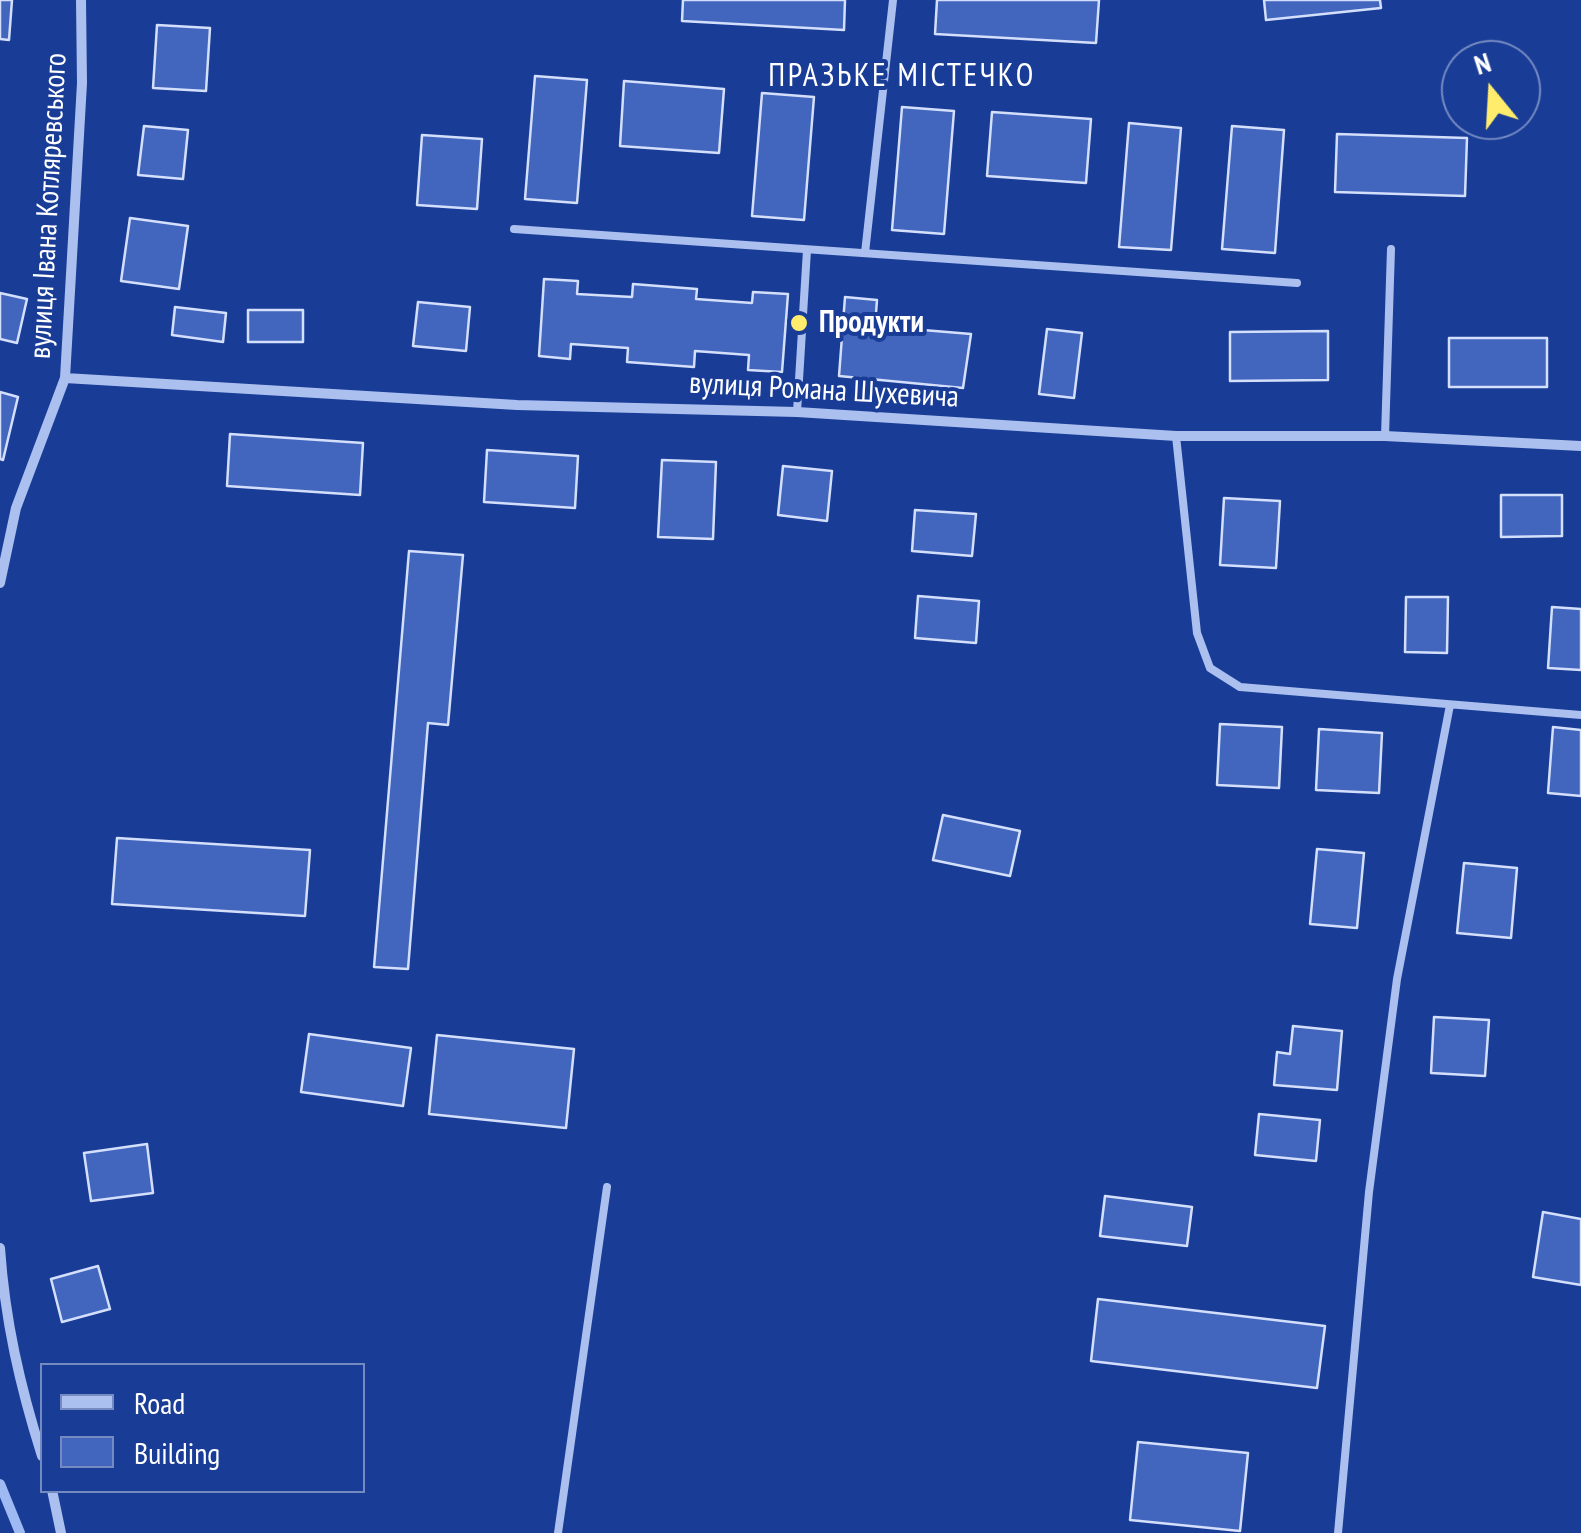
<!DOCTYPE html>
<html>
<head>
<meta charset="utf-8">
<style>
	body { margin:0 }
	#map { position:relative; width:1581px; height:1533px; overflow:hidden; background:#193c97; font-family:"PT Sans Narrow",sans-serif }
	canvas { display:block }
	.legend { position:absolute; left:40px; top:1363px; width:325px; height:130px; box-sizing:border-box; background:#193c97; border:2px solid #758ac1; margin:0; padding:12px 18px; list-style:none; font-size:30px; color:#fff }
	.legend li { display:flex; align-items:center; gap:20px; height:50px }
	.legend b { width:50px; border:2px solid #758ac1 }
	.north { position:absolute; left:1441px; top:40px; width:100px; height:100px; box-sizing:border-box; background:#193c97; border:2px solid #758ac1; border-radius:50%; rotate:342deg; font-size:28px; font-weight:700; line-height:40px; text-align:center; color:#fff }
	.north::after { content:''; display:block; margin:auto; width:35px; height:45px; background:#ffeb6c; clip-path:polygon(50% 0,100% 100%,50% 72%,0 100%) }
</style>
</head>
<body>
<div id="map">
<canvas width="1581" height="1533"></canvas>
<ul class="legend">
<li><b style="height:12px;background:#acc0f0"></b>Road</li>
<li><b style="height:28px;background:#4266be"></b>Building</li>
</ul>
<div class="north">N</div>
</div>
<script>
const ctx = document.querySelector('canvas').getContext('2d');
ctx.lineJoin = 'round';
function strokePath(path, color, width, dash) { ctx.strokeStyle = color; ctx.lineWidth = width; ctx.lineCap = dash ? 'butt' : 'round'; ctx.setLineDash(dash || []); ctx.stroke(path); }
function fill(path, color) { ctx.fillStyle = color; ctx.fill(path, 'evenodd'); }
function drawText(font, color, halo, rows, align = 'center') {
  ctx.font = font + ' "PT Sans Narrow",sans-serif'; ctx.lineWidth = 8; ctx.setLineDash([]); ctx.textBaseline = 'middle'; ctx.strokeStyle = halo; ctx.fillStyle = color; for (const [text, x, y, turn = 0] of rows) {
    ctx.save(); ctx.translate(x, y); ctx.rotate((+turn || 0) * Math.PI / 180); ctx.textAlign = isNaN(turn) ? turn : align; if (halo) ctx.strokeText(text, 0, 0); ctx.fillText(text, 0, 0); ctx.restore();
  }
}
const stream = new Path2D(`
	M0,1484l20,49`);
const building = new Path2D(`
	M0,0h12l-3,40 -9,-1z
	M683,0h162l-1,30 -162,-9z
	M937,0h162l-3,43 -161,-9z
	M1264,0h116l1,8 -115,12z
	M157,25l53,3 -4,63 -53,-3z
	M535,76l52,4 -10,123 -52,-4z
	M624,81l100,8 -5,64 -99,-7z
	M762,93l52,4 -10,123 -52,-4z
	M902,107l52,4 -10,123 -52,-4z
	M992,112l99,7 -5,64 -99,-7z
	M1129,123l52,5 -10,122 -52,-3z
	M144,126l44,4 -5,49 -45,-4z
	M1232,126l52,4 -9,123 -53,-4z
	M1337,134l130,4 -2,58 -130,-4z
	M422,135l60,4 -5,70 -60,-4z
	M130,218l58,8 -9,63 -58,-8z
	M544,279l34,2 -1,13 55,3 1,-13 64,5 -1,10 56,4 1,-11 35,2 -6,78 -34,-2 1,-15 -54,-4 -1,16 -67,-5 1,-14 -57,-4 -1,15 -31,-3z
	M0,293l27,6 -10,44 -17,-4z
	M845,297l32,3 -2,26 96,8 -8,54 -124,-12z
	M418,302l52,5 -4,44 -53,-5z
	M175,307l51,6 -3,29 -51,-7z
	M248,310h55v32h-55z
	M1047,329l35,4 -8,65 -35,-4z
	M1328,331v49l-98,1v-49z
	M1449,338h98v49h-98z
	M0,392l18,5 -15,63 -3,-1z
	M230,434l133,9 -3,52 -133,-9z
	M487,450l91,6 -3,52 -91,-6z
	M662,460l54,2 -3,77 -55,-2z
	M783,466l49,5 -5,50 -49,-6z
	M1501,495h61v41l-61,1z
	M1224,498l56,3 -4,67 -56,-3z
	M915,510l61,4 -4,42 -60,-5z
	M409,551l54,4 -15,170 -20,-2 -20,246 -34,-2z
	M918,596l61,5 -3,42 -61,-5z
	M1406,597h42l-1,56 -42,-1z
	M1552,607l29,2v61l-33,-2z
	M1220,724l62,3 -3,61 -62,-3z
	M1553,727l28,3v66l-33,-3z
	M1319,729l63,4 -3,60 -63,-3z
	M943,815l77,16 -10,45 -77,-16z
	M117,838l193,12 -5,66 -193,-12z
	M1317,849l47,4 -7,75 -47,-4z
	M1464,863l53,5 -6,70 -54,-5z
	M1434,1017l55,3 -4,56 -54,-3z
	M1293,1026l49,5 -5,59 -63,-5 3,-33 13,2z
	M309,1034l102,14 -8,58 -102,-14z
	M437,1035l137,14 -8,79 -137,-14z
	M1259,1114l61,6 -4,41 -61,-6z
	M147,1144l6,49 -62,8 -7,-48z
	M1105,1196l87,11 -5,39 -87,-10z
	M1543,1212l38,7v66l-48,-8z
	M98,1266l12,43 -48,13 -11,-43z
	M1098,1299l227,27 -8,62 -226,-27z
	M1138,1442l110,11 -8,78 -110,-11z`);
const lane = new Path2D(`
	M514,229l783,54
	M865,253l28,-253
	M797,412l10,-162
	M1176,436l21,197 13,35 30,19 341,28
	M1385,436l6,-187
	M558,1533l49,-346
	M1338,1533l31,-341 28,-213 53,-274`);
const street = new Path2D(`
	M65,378l452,27 280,7 379,24h209l196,10
	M0,583l16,-75 49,-130 17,-295 -1,-83
	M0,1248c5,73 20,138 42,208
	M52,1490l9,43`);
const markers = [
	[799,323,10,"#ffeb6c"]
];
const streetNames = [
	["вулиця Івана Котляревського",49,206,-87],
	["вулиця Романа Шухевича",824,391,3]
];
const poiNames = [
	["Продукти",819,323]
];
const neighbourhoodNames = [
	["ПРАЗЬКЕ МІСТЕЧКО",902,77]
];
strokePath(stream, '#9fb9f3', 10);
fill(building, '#4266be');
strokePath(building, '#d3dffb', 2.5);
strokePath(lane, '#acc0f0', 8);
strokePath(street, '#acc0f0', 10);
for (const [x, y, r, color] of markers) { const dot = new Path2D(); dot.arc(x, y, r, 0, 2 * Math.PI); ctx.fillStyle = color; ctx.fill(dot); strokePath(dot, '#193c97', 4); }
drawText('30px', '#fff', '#193c97', streetNames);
drawText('bold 30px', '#fff', '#193c97', poiNames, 'left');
ctx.letterSpacing = '2.5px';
drawText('32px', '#fff', '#193c97', neighbourhoodNames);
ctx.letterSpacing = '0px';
</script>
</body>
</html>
